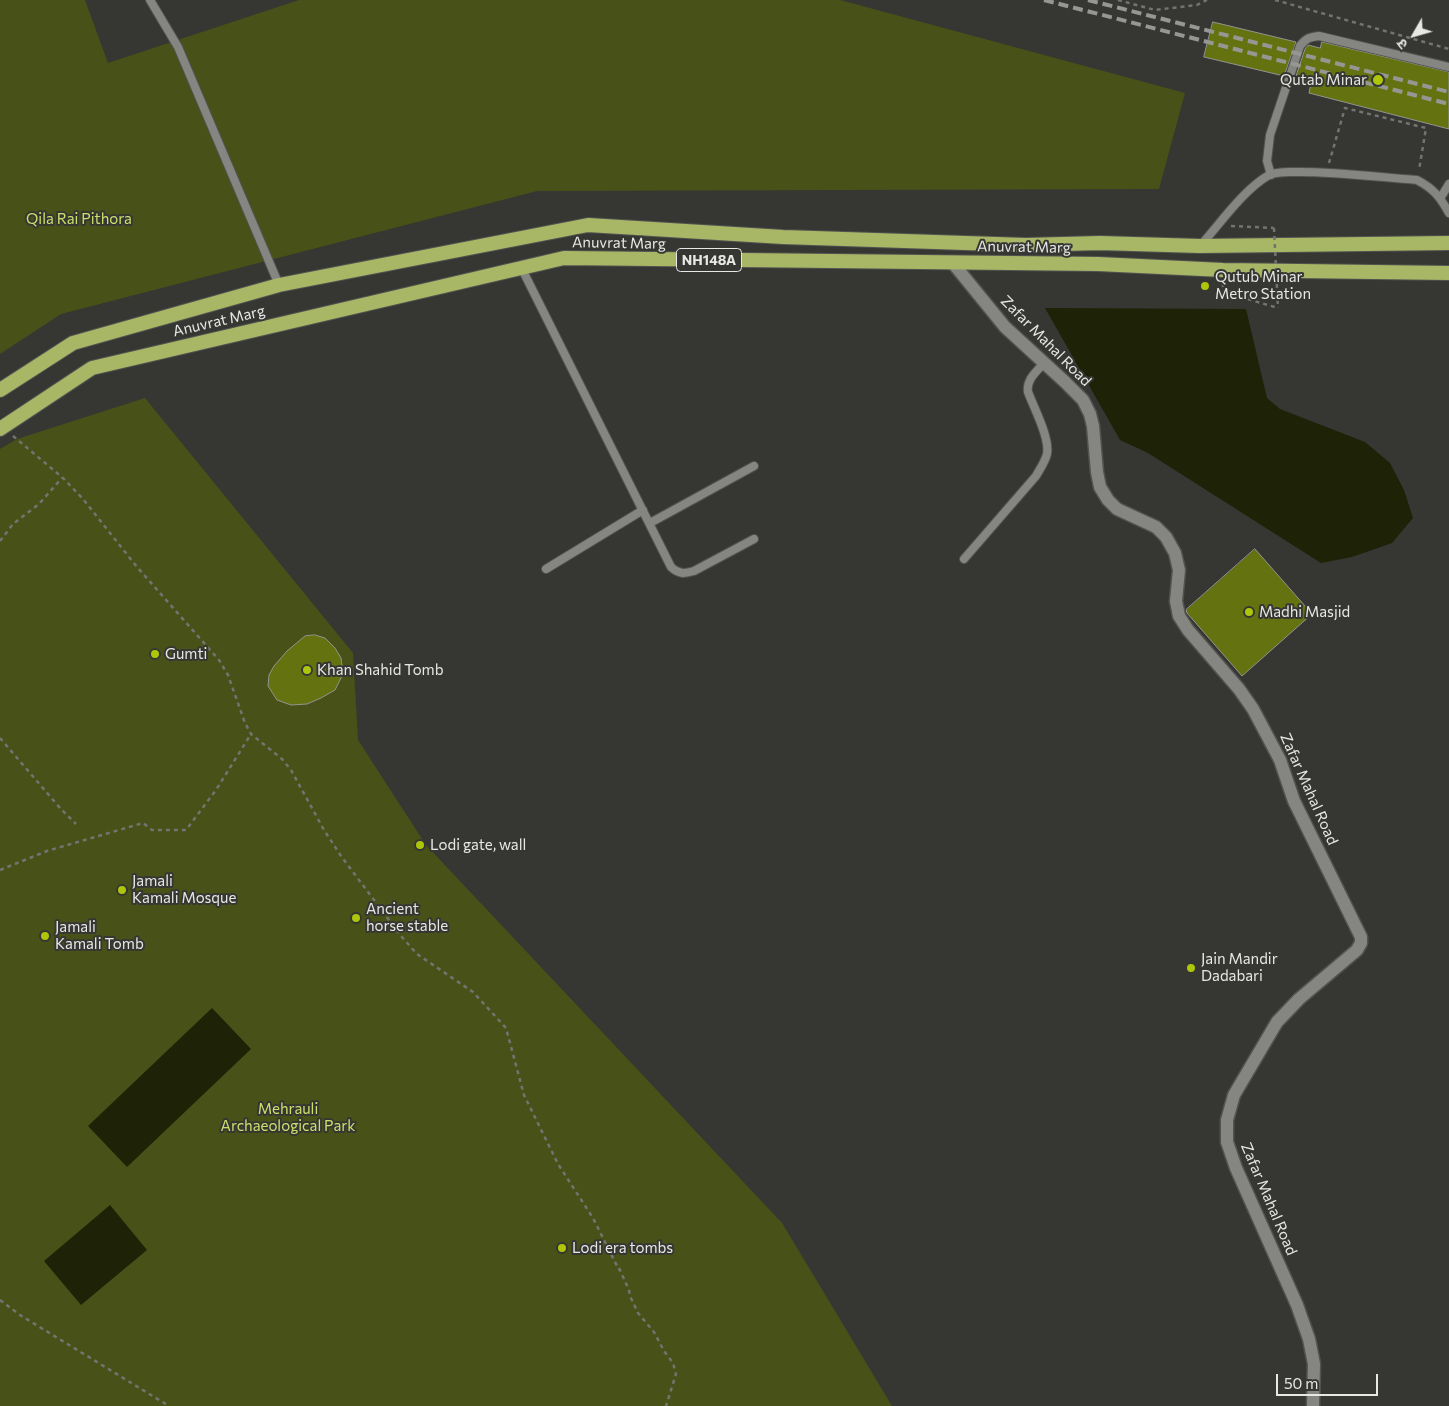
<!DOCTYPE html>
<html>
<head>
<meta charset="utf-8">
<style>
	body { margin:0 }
	#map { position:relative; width:1449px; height:1406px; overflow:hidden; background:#363733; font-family:Commissioner,"Noto Sans Devanagari",sans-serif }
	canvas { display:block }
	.north { position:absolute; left:1389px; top:10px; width:50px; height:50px; -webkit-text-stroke:4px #363733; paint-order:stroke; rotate:232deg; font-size:14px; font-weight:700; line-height:20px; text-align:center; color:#e7e8e5 }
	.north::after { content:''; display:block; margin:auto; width:18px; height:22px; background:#e7e8e5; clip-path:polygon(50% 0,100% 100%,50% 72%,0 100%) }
	.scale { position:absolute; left:1276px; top:1374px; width:102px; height:22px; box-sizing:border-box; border:2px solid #e7e8e5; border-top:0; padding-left:6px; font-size:15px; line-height:18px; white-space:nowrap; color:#e7e8e5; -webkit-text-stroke:4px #363733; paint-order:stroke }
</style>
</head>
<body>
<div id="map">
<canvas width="1449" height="1406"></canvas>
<div class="north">उ</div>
<div class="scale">50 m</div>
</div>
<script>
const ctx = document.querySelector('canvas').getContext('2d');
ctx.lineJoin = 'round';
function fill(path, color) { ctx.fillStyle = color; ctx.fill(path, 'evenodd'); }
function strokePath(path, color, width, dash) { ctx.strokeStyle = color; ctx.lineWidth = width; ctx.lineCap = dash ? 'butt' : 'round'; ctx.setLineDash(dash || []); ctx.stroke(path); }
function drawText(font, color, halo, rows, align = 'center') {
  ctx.font = font + ' Commissioner,sans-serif'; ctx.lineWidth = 4; ctx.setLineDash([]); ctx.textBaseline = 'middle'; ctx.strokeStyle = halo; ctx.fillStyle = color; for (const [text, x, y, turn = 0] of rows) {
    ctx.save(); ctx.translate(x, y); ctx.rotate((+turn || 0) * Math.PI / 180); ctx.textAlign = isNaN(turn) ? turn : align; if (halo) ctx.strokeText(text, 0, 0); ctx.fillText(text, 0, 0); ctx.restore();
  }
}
const green = new Path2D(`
	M0,0h85l23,63 191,-63h541l345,93 -26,96 -622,2 -476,123 -61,40z
	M145,398l208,255 5,87 68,105 356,378 110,183h-892v-957l17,-10z`);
const water = new Path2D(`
	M1045,308l201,1 21,89 13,11 85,33 25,21 14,27 9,28 -21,25 -40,14 -31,6 -173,-110 -28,-13z
	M212,1008l39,41 -124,118 -39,-41z
	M110,1205l37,45 -66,55 -37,-44z`);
const building = new Path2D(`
	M1213,22l83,20 -12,34 -80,-19z
	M1322,42l127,30v57l-140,-36 2,-10 -16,-4 10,-30 3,-4 12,3z
	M1255,549l57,65 -70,62 -55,-63 -1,-3z
	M315,635l10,3 10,10 6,10 2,16 -8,16 -14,8 -14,6 -16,1 -14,-5 -9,-14 1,-11 5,-9 13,-15 18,-15z`);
const path = new Path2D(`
	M1118,0l37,10 42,-5 10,-5
	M1275,0l174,49
	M1329,163l16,-55 81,20 -7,42
	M1231,226l43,2
	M1223,283v4l11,8 44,13
	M13,436l50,42 20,21 54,68 82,93 9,15 17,48 6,11 31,25 9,11 33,60 17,26 60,80 16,18 56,38 33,36 18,67 34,69 35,54 26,52
	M0,541l13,-17 26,-20 23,-26
	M0,738l60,70 16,16
	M0,870l47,-19 96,-28 9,7h34l30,-40 35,-56
	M619,1268l10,22 1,6 8,17 16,19 10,19 9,12 3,11 -10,32
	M0,1300l20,15 149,91`);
const service = new Path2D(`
	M150,0l28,47 101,238
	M1271,175l-4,-14 3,-26 30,-89c6,-8 10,-9 19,-10l130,31
	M1441,197l8,-13
	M1200,246c20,-22 43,-56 69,-71 8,-4 21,-3 30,-3 40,0 79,5 118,8 17,9 23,17 32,33
	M521,267l150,300c7,7 13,7 23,4l60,-32
	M650,523l104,-57
	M964,559l72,-83c4,-7 9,-14 11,-22 3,-16 -13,-46 -19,-62 -2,-12 8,-20 16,-29
	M546,569l97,-59`);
const minor = new Path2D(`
	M952,262l53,65 60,55 18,18 7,14 3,12 4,46 3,15 8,13 9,9 39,18 10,10 9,16 4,17 -3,31 3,15 9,14 51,59 14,20 27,51 14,41 67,136v6l-4,7 -58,49 -22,23 -43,73 -7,25v22l9,26 61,137 12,34 5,25 -1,42`);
const trunk = new Path2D(`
	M0,390l73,-47 206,-58 309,-60 195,12 243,8 74,-2 100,3 249,-3
	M0,429l92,-61 472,-110 534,6 125,6 226,3`);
const rail = new Path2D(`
	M1044,0l405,104
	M1088,0l361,92`);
const pathBridge = new Path2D(`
	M1274,228l4,80`);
const markers = [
	[1378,80,6,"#aec60a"],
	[1205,286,5,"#aec60a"],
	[1249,612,5,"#aec60a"],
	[155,654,5,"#aec60a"],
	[307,670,5,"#aec60a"],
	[420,845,5,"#aec60a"],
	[122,890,5,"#aec60a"],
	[356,918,5,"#aec60a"],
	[45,936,5,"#aec60a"],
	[1191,968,5,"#aec60a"],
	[562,1248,5,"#aec60a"]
];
const shields = [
	[709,260,65]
];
const shieldNames = [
	["NH148A",709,260]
];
const poiNames = [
	["Qutab Minar",1367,80,"right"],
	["Qutub Minar",1215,277],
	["Metro Station",1215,294],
	["Madhi Masjid",1259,612],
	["Gumti",165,654],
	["Khan Shahid Tomb",317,670],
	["Lodi gate, wall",430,845],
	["Jamali",132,881],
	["Kamali Mosque",132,898],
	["Ancient",366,909],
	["horse stable",366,926],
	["Jamali",55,927],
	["Kamali Tomb",55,944],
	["Jain Mandir",1201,959],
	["Dadabari",1201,976],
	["Lodi era tombs",572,1248]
];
const parkNames = [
	["Qila Rai Pithora",79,219],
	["Mehrauli",288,1109],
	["Archaeological Park",288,1126]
];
const streetNames = [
	["Anuvrat Marg",619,243,1],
	["Anuvrat Marg",1024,247,1],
	["Anuvrat Marg",219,321,-13],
	["Zafar Mahal Road",1046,341,45],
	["Zafar Mahal Road",1309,789,66],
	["Zafar Mahal Road",1269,1199,67]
];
fill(green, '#485118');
fill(water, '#1e2206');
fill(building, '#647210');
strokePath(building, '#939490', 1);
strokePath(service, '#525350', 10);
strokePath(minor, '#525350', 15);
strokePath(trunk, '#525350', 16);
strokePath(path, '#737470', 2.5, [4, 4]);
strokePath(service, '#858681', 8);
strokePath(minor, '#858681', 12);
strokePath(trunk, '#a8b766', 14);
strokePath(rail, '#969793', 4, [10, 5]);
strokePath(pathBridge, '#737470', 2.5, [4, 4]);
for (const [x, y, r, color] of markers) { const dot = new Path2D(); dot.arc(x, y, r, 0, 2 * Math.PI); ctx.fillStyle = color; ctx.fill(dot); strokePath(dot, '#363733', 2); }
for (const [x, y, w] of shields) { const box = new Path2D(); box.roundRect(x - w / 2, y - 11.5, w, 23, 4); ctx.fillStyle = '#363733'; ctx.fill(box); strokePath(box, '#e7e8e5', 1); }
drawText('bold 14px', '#e7e8e5', null, shieldNames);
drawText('15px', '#e7e8e5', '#363733', poiNames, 'left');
drawText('15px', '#cbe06b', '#363733', parkNames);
drawText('15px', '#e7e8e5', '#363733', streetNames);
</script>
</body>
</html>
